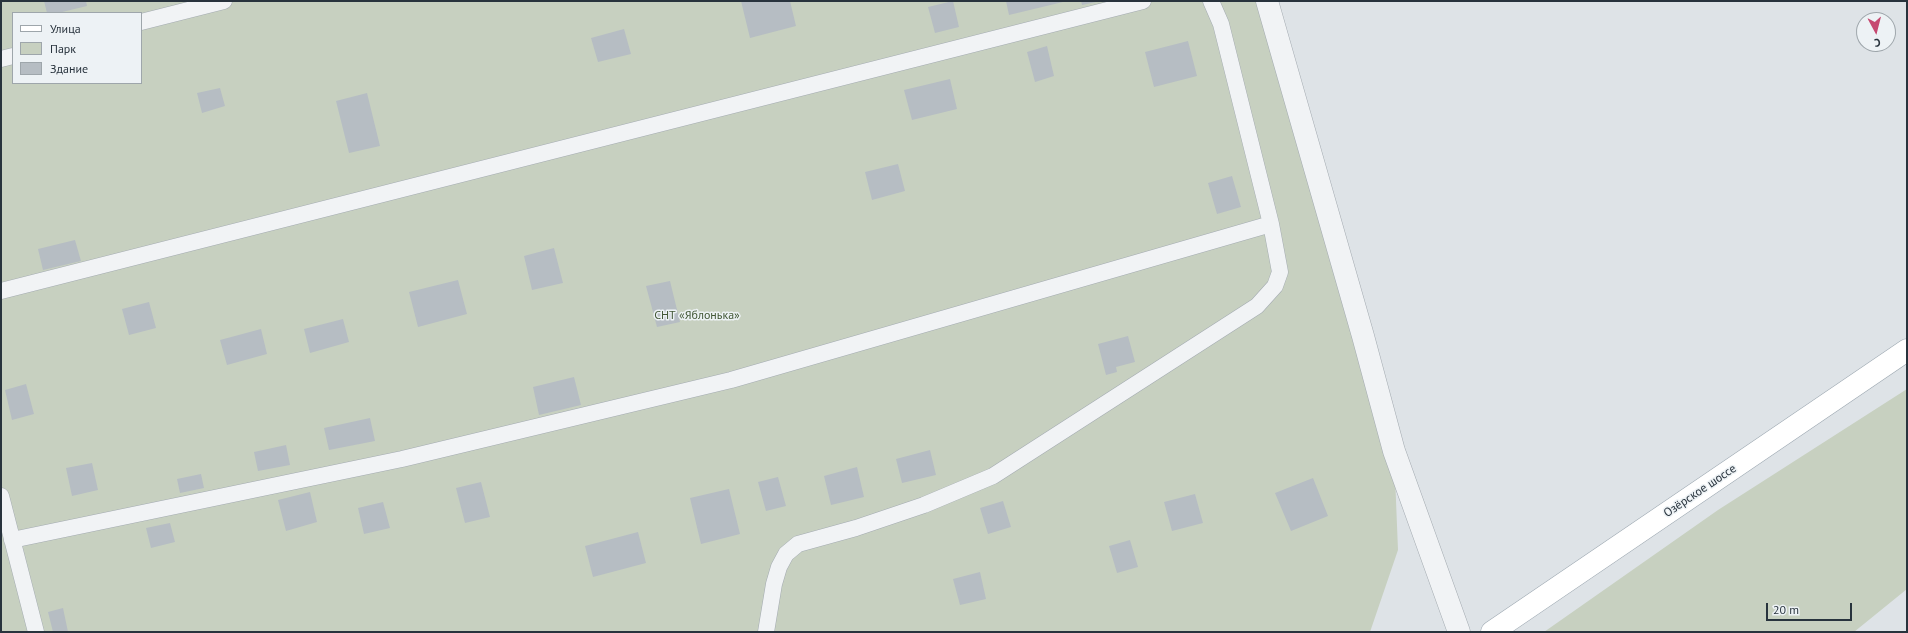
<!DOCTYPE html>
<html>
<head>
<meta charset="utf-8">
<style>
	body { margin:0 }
	#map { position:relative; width:1908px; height:633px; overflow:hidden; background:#dee3e7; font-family:"PT Sans",sans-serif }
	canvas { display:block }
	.frame { position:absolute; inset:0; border:2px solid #28333d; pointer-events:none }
	.legend { position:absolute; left:12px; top:12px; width:130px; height:72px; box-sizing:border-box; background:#edf2f5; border:1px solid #9ea6ab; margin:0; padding:5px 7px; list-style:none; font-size:12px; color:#28333d }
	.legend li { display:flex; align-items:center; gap:8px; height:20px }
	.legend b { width:20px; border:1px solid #9ea6ab }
	.north { position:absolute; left:1856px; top:12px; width:40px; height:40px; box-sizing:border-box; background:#edf2f5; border:1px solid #9ea6ab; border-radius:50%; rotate:173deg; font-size:11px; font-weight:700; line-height:16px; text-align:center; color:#28333d }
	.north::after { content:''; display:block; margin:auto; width:14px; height:18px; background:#c64971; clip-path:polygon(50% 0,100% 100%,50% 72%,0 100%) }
	.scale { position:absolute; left:1766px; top:603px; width:86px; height:18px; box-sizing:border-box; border:2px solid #28333d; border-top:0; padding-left:5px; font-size:12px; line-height:14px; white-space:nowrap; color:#28333d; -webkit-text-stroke:3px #edf2f5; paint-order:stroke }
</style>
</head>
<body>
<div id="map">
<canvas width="1908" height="633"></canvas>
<div class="frame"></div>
<ul class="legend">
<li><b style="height:5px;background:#fff"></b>Улица</li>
<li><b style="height:11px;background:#c7d0c0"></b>Парк</li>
<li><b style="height:11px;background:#b6bdc3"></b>Здание</li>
</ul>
<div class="north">С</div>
<div class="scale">20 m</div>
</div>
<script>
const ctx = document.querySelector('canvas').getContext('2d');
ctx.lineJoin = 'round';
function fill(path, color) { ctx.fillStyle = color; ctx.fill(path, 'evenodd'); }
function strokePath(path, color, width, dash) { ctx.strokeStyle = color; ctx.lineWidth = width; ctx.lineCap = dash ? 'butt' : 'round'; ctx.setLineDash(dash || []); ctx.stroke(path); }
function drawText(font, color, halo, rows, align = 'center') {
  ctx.font = font + ' "PT Sans",sans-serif'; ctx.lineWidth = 3; ctx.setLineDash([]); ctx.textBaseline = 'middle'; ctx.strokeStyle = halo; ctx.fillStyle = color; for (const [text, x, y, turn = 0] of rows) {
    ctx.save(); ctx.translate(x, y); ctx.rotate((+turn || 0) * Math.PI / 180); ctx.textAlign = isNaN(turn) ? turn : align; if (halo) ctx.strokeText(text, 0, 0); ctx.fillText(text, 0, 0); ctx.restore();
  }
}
const green = new Path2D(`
	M1,1h1266l127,450 4,99 -28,82h-1369zM13,13h128v70h-128z
	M1907,389v200l-53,43h-310l174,-122z`);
const building = new Path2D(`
	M44,1h42l1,5 -29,7h-11z
	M741,1h49l6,25 -46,12z
	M953,1l6,26 -24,6 -7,-26z
	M1006,1h57v1l-54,13z
	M1081,1h15v1l-14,3z
	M624,29l7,25 -33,8 -7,-24z
	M1188,41l9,35 -43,11 -9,-35z
	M1047,46l7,30 -19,6 -8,-30z
	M950,79l7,30 -45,11 -8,-30z
	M220,88l5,18 -23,7 -5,-20z
	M367,93l13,53 -31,7 -13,-52z
	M898,164l7,27 -33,9 -7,-28z
	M1232,176l9,31 -24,7 -9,-31z
	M75,240l6,21 -38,9 -5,-21z
	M554,248l9,35 -31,7 -8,-34z
	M458,280l9,34 -49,13 -9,-35z
	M670,281l10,41 -23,5 -11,-41z
	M149,302l7,26 -27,7 -7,-26z
	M343,319l6,23 -39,11 -6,-24z
	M261,329l6,25 -40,11 -7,-25z
	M1128,336l7,26 -19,5 1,5 -11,3 -8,-31z
	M574,377l7,28 -42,10 -6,-28z
	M26,384l8,30 -22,6 -7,-30z
	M370,418l5,23 -46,9 -5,-22z
	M286,445l4,20 -32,6 -4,-19z
	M930,450l6,25 -34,8 -6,-24z
	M92,463l6,27 -26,6 -6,-28z
	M857,467l7,30 -33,8 -7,-29z
	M201,474l3,14 -24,5 -3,-14z
	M778,477l8,29 -20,5 -8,-29z
	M1313,478l15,38 -37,15 -16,-38z
	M481,482l9,35 -25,6 -9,-35z
	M729,489l11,45 -39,10 -11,-46z
	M310,492l7,30 -31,9 -8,-31z
	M1195,494l8,29 -31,8 -8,-29z
	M1003,501l8,26 -23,7 -8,-26z
	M383,502l7,26 -26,6 -6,-26z
	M170,523l5,19 -24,6 -5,-20z
	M638,532l8,31 -53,14 -8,-31z
	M1130,540l8,27 -21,6 -8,-27z
	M980,572l6,27 -26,6 -7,-26z
	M63,608l5,24h-15l-5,-20z`);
const service = new Path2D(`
	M141,22l83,-21
	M1,59l12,-3
	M1,291l1142,-290
	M1,496l35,136
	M12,540l390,-81 329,-79 540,-156 -50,-200 -10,-23
	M766,632l8,-48 5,-17 7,-13 12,-10 58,-16 68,-23 69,-29 264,-170 18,-20 5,-14 -9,-48`);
const minor = new Path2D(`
	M1267,1l96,335 31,115 65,181`);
const primary = new Path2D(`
	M1492,632l415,-282`);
const parkNames = [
	["СНТ «Яблонька»",697,316]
];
const streetNames = [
	["Озёрское шоссе",1700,491,-34]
];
fill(green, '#c7d0c0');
fill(building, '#b6bdc3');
strokePath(service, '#a4abb1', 17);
strokePath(minor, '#a4abb1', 23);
strokePath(primary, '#9ea9b2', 23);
strokePath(service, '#f1f3f5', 16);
strokePath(minor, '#f1f3f5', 22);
strokePath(primary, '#fff', 22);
drawText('12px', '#425836', '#edf2f5', parkNames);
drawText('12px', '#28333d', '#edf2f5', streetNames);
</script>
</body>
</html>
